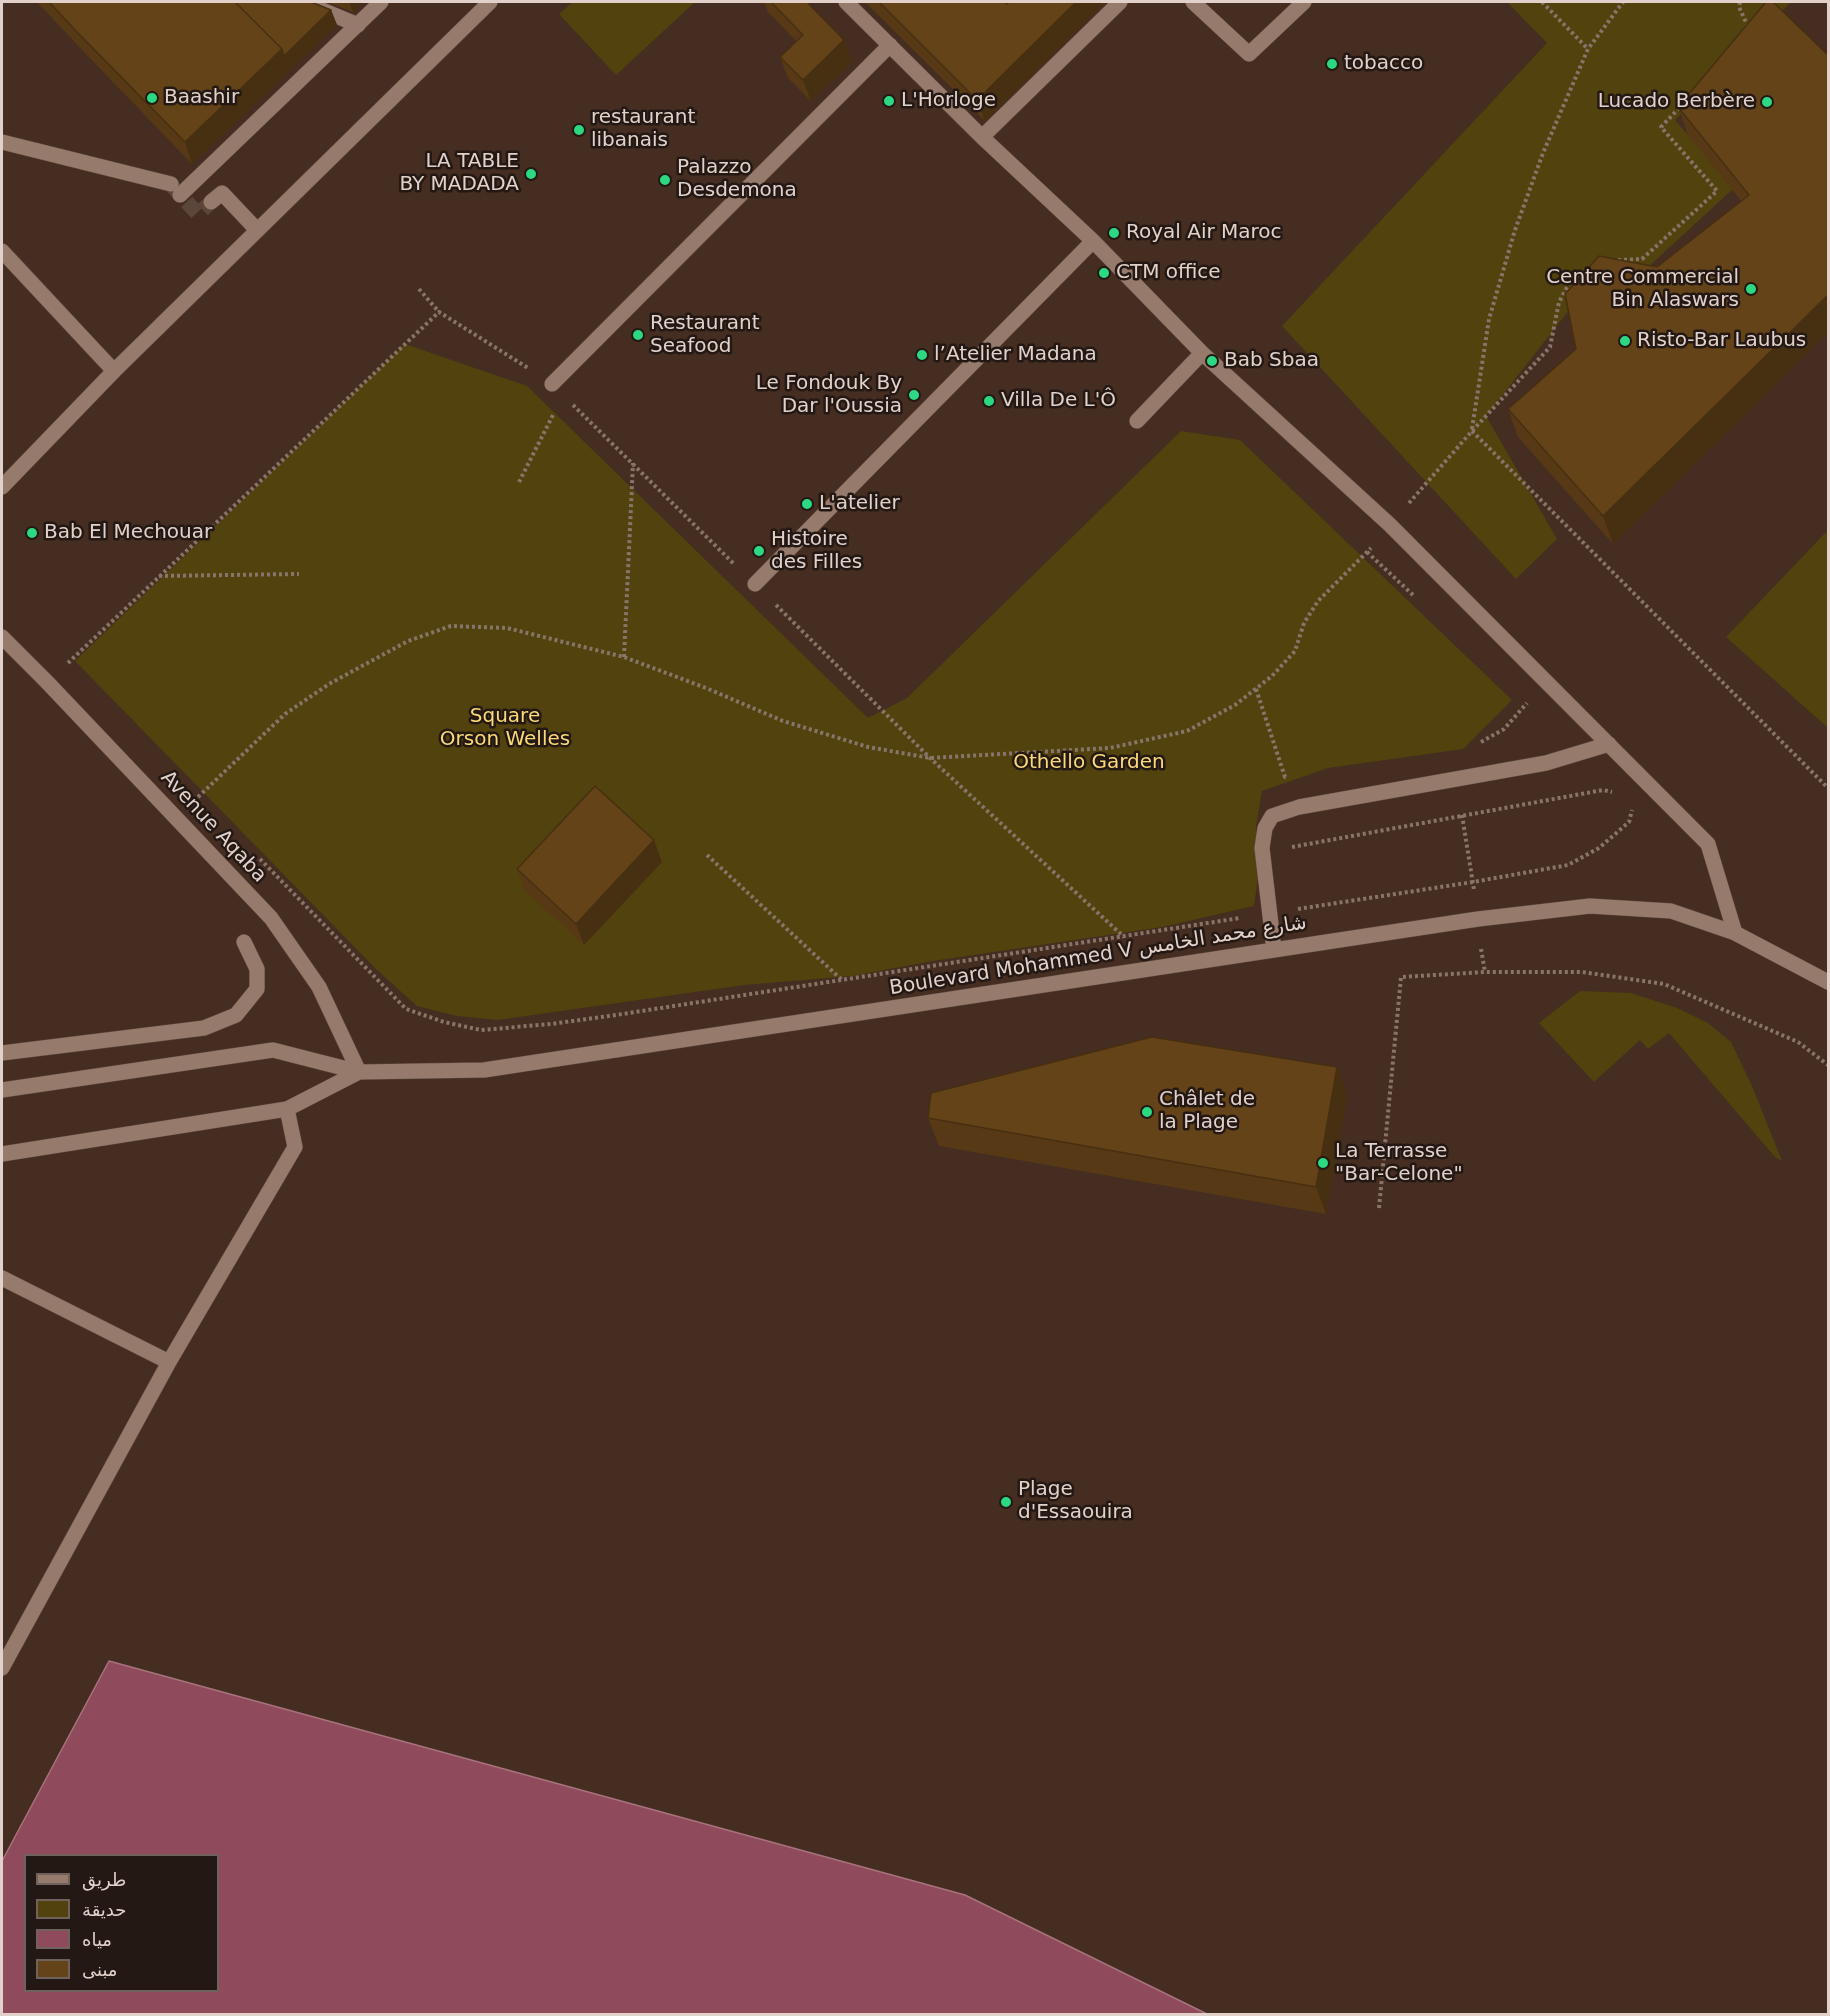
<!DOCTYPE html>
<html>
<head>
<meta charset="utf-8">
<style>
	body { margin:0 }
	#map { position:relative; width:1830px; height:2016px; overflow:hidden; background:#452d21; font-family:"DejaVu Sans",Cairo,sans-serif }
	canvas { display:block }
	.frame { position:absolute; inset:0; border:3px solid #e1d1ca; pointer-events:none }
	.legend { position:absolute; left:24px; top:1854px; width:195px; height:138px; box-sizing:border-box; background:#231813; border:2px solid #6f625c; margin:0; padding:8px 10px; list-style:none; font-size:18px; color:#e1d1ca }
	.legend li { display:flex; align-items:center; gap:12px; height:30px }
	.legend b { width:30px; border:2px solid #6f625c }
</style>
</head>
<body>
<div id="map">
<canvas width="1830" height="2016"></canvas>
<div class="frame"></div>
<ul class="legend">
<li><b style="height:8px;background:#967a6c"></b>طريق</li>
<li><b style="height:16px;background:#51420e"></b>حديقة</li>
<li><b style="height:16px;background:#8f4b5c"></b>مياه</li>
<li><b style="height:16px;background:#654318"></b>مبنى</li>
</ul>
</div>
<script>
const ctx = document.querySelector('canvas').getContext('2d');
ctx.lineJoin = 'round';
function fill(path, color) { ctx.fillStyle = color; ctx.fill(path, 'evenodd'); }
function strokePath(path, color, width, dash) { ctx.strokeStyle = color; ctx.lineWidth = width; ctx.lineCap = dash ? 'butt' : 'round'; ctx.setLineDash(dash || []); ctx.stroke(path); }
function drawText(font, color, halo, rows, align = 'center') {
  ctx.font = font + ' "DejaVu Sans",Cairo,sans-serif'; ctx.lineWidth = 5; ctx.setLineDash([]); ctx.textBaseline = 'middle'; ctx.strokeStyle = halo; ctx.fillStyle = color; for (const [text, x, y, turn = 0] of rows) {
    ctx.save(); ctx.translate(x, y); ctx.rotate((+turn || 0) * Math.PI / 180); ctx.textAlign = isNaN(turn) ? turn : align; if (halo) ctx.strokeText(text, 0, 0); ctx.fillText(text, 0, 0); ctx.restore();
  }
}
const green = new Path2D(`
	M573,2h122l-79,73 -57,-61z
	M1507,2h284l-116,118 59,68 -88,81 -72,35 -88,112 71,123 -41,40 -234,-253 265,-283z
	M405,344l122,42 341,332 39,-20 274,-267 59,9 272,260 -49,49 -135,19 -66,23 -6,35 2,52 -4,28 -92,21 -229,34 -81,15 -108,9 -246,35 -41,-4 -40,-10 -41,-37 -301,-308z
	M1828,530v198l-102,-91z
	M1580,991l51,2 46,15 31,15 23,19 21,44 30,75 -7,-4 -106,-124 -21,16 -8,-9 -46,42 -55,-59z`);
const water = new Path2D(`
	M109,1661l856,234 242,119h-1205v-153zM26,1856h192v134h-192z`);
const minorTunnel = new Path2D(`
	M171,185l27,29 13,-12`);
const path = new Path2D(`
	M1542,2l46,47
	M1740,2l-1,5 10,22
	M1618,260l24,-1 75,-68 -56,-64 21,-22
	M419,289l20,23
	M573,405l161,159
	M1472,429l17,-110 26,-89 28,-77 45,-104 35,-47
	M1472,431l356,357
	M519,482l35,-69
	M1409,503l63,-72 78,-84 9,-45 11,-20 21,-14
	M1367,552l46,43
	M159,576l140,-2
	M776,605l154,153 194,179
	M624,657l9,-194
	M68,663l371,-351 89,56
	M1256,689l29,88 3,-1
	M1481,742l23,-13 23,-26
	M198,797l87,-83 44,-30 79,-43 43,-15 56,2 117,29 82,31 77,33 85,26 62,11 180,-10 77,-17 48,-26 37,-29 23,-25 9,-28 14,-22 53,-53
	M1462,815l12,75
	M1292,847l311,-57 9,2
	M707,855l136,126
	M260,859l146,150 38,13 37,8 70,-6 65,-9 624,-97
	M1298,909l175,-27 95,-17 31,-17 30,-26 3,-12
	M1481,949l4,23
	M1379,1208l22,-231 84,-5h97l82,12 134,58 30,23`);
const minor = new Path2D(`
	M303,2l55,23
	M846,2l136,135 111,104 109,112 188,172 318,319 27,89
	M1193,2l56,52 55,-52
	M982,137l138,-135
	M2,142l169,42
	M180,195l201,-193
	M211,202l11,-9 35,37
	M2,251l112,120
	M552,384l338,-339
	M1137,421l65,-68
	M2,487l112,-116 376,-369
	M755,584l338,-343
	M2,637l45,45 224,236 48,69 40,85
	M1274,950l-12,-102 3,-20 7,-12 27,-9 247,-44 63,-19
	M2,1053l202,-25 32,-13 21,-26v-20l-13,-27
	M2,1090l271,-40 86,22 125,-2 994,-151 112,-13 81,5 64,22 93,49
	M2,1154l285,-45 72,-37
	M2,1278l167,84 -167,306
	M169,1362l126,-215 -8,-38`);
const wall = new Path2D(`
	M37,2h274l20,8 6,15 -145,139 -107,-111z
	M327,2h37l-11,10z
	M764,2h43l37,38 8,22 -41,39 -23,-23 -8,-21 17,-15 -29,-30z
	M865,2h139l3,2 2,-2h97l-121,119z
	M1828,55v278l-215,211 -95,-107 -10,-28 68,-60 81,-82 84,-66 -53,-66 -10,-28z
	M662,862l-78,83 -59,-54 -8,-22z
	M1337,1067l10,28 -21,119 -387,-68 -11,-28z`);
const shadedWall = new Path2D(`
	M349,2h15l-11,10z
	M1076,2h30l-121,119 -8,-21z
	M331,10l6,15 -48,46 -5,-15z
	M844,40l8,22 -41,39 -8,-21z
	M282,49l7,22 -97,93 -7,-22z
	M1828,295v38l-215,211 -10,-28z
	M654,840l8,22 -78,83 -8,-21z
	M1337,1067l10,28 -21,119 -10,-27z`);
const building = new Path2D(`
	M49,2h186l47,47 -97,93 -108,-110z
	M235,2h76l20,8 -47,46 -2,-7z
	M771,2h36l37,38 -41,40 -23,-23 23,-22z
	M879,2h125l3,2 2,-2h67l-99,98z
	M1766,2h7l55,53v240l-225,221 -95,-107 68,-60 -11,-55 34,-38 58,11 92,-72 -71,-88z
	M595,786l59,54 -78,84 -59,-55z
	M1152,1037l185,30 -21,120 -388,-69 3,-25z`);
const markers = [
	[1332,64,6,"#2dd883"],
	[152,98,6,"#2dd883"],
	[889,101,6,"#2dd883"],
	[1767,102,6,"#2dd883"],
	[579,130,6,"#2dd883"],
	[531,174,6,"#2dd883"],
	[665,180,6,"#2dd883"],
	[1114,233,6,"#2dd883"],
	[1104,273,6,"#2dd883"],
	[1751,289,6,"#2dd883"],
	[638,335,6,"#2dd883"],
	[1625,341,6,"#2dd883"],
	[922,355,6,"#2dd883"],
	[1212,361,6,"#2dd883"],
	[914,395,6,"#2dd883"],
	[989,401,6,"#2dd883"],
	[807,504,6,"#2dd883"],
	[32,533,6,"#2dd883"],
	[759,551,6,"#2dd883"],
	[1147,1112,6,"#2dd883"],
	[1323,1163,6,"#2dd883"],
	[1006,1502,6,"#2dd883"]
];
const poiNames = [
	["tobacco",1344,64],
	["Baashir",164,98],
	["L'Horloge",901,101],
	["Lucado Berbère",1755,102,"right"],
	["restaurant",591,118],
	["libanais",591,141],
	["LA TABLE",519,162,"right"],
	["BY MADADA",519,185,"right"],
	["Palazzo",677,168],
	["Desdemona",677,191],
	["Royal Air Maroc",1126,233],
	["CTM office",1116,273],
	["Centre Commercial",1739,278,"right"],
	["Bin Alaswars",1739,301,"right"],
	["Restaurant",650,324],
	["Seafood",650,347],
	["Risto-Bar Laubus",1637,341],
	["l’Atelier Madana",934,355],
	["Bab Sbaa",1224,361],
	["Le Fondouk By",902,384,"right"],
	["Dar l'Oussia",902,407,"right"],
	["Villa De L'Ô",1001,401],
	["L'atelier",819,504],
	["Bab El Mechouar",44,533],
	["Histoire",771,540],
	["des Filles",771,563],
	["Châlet de",1159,1100],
	["la Plage",1159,1123],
	["La Terrasse",1335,1152],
	["\"Bar-Celone\"",1335,1175],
	["Plage",1018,1490],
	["d'Essaouira",1018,1513]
];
const parkNames = [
	["Square",505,717],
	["Orson Welles",505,740],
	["Othello Garden",1089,763]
];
const streetNames = [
	["Avenue Aqaba",213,827,47],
	["Boulevard Mohammed V شارع محمد الخامس",1098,956,-9]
];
fill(green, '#51420e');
fill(water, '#8f4b5c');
strokePath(water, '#a8737d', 1.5);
strokePath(minorTunnel, '#5c463a', 15, [15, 8]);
strokePath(minor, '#5e4a3f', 16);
strokePath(path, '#89746a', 4, [3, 3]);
strokePath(minor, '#967a6c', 15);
fill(wall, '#573a15');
fill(shadedWall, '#472f11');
fill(building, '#654318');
strokePath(building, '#472f11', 1.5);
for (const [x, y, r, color] of markers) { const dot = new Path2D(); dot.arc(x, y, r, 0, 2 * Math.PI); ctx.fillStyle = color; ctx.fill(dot); strokePath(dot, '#231813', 2); }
drawText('20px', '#e1d1ca', '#231813', poiNames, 'left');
drawText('20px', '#fad977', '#231813', parkNames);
drawText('20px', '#e1d1ca', '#231813', streetNames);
</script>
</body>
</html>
